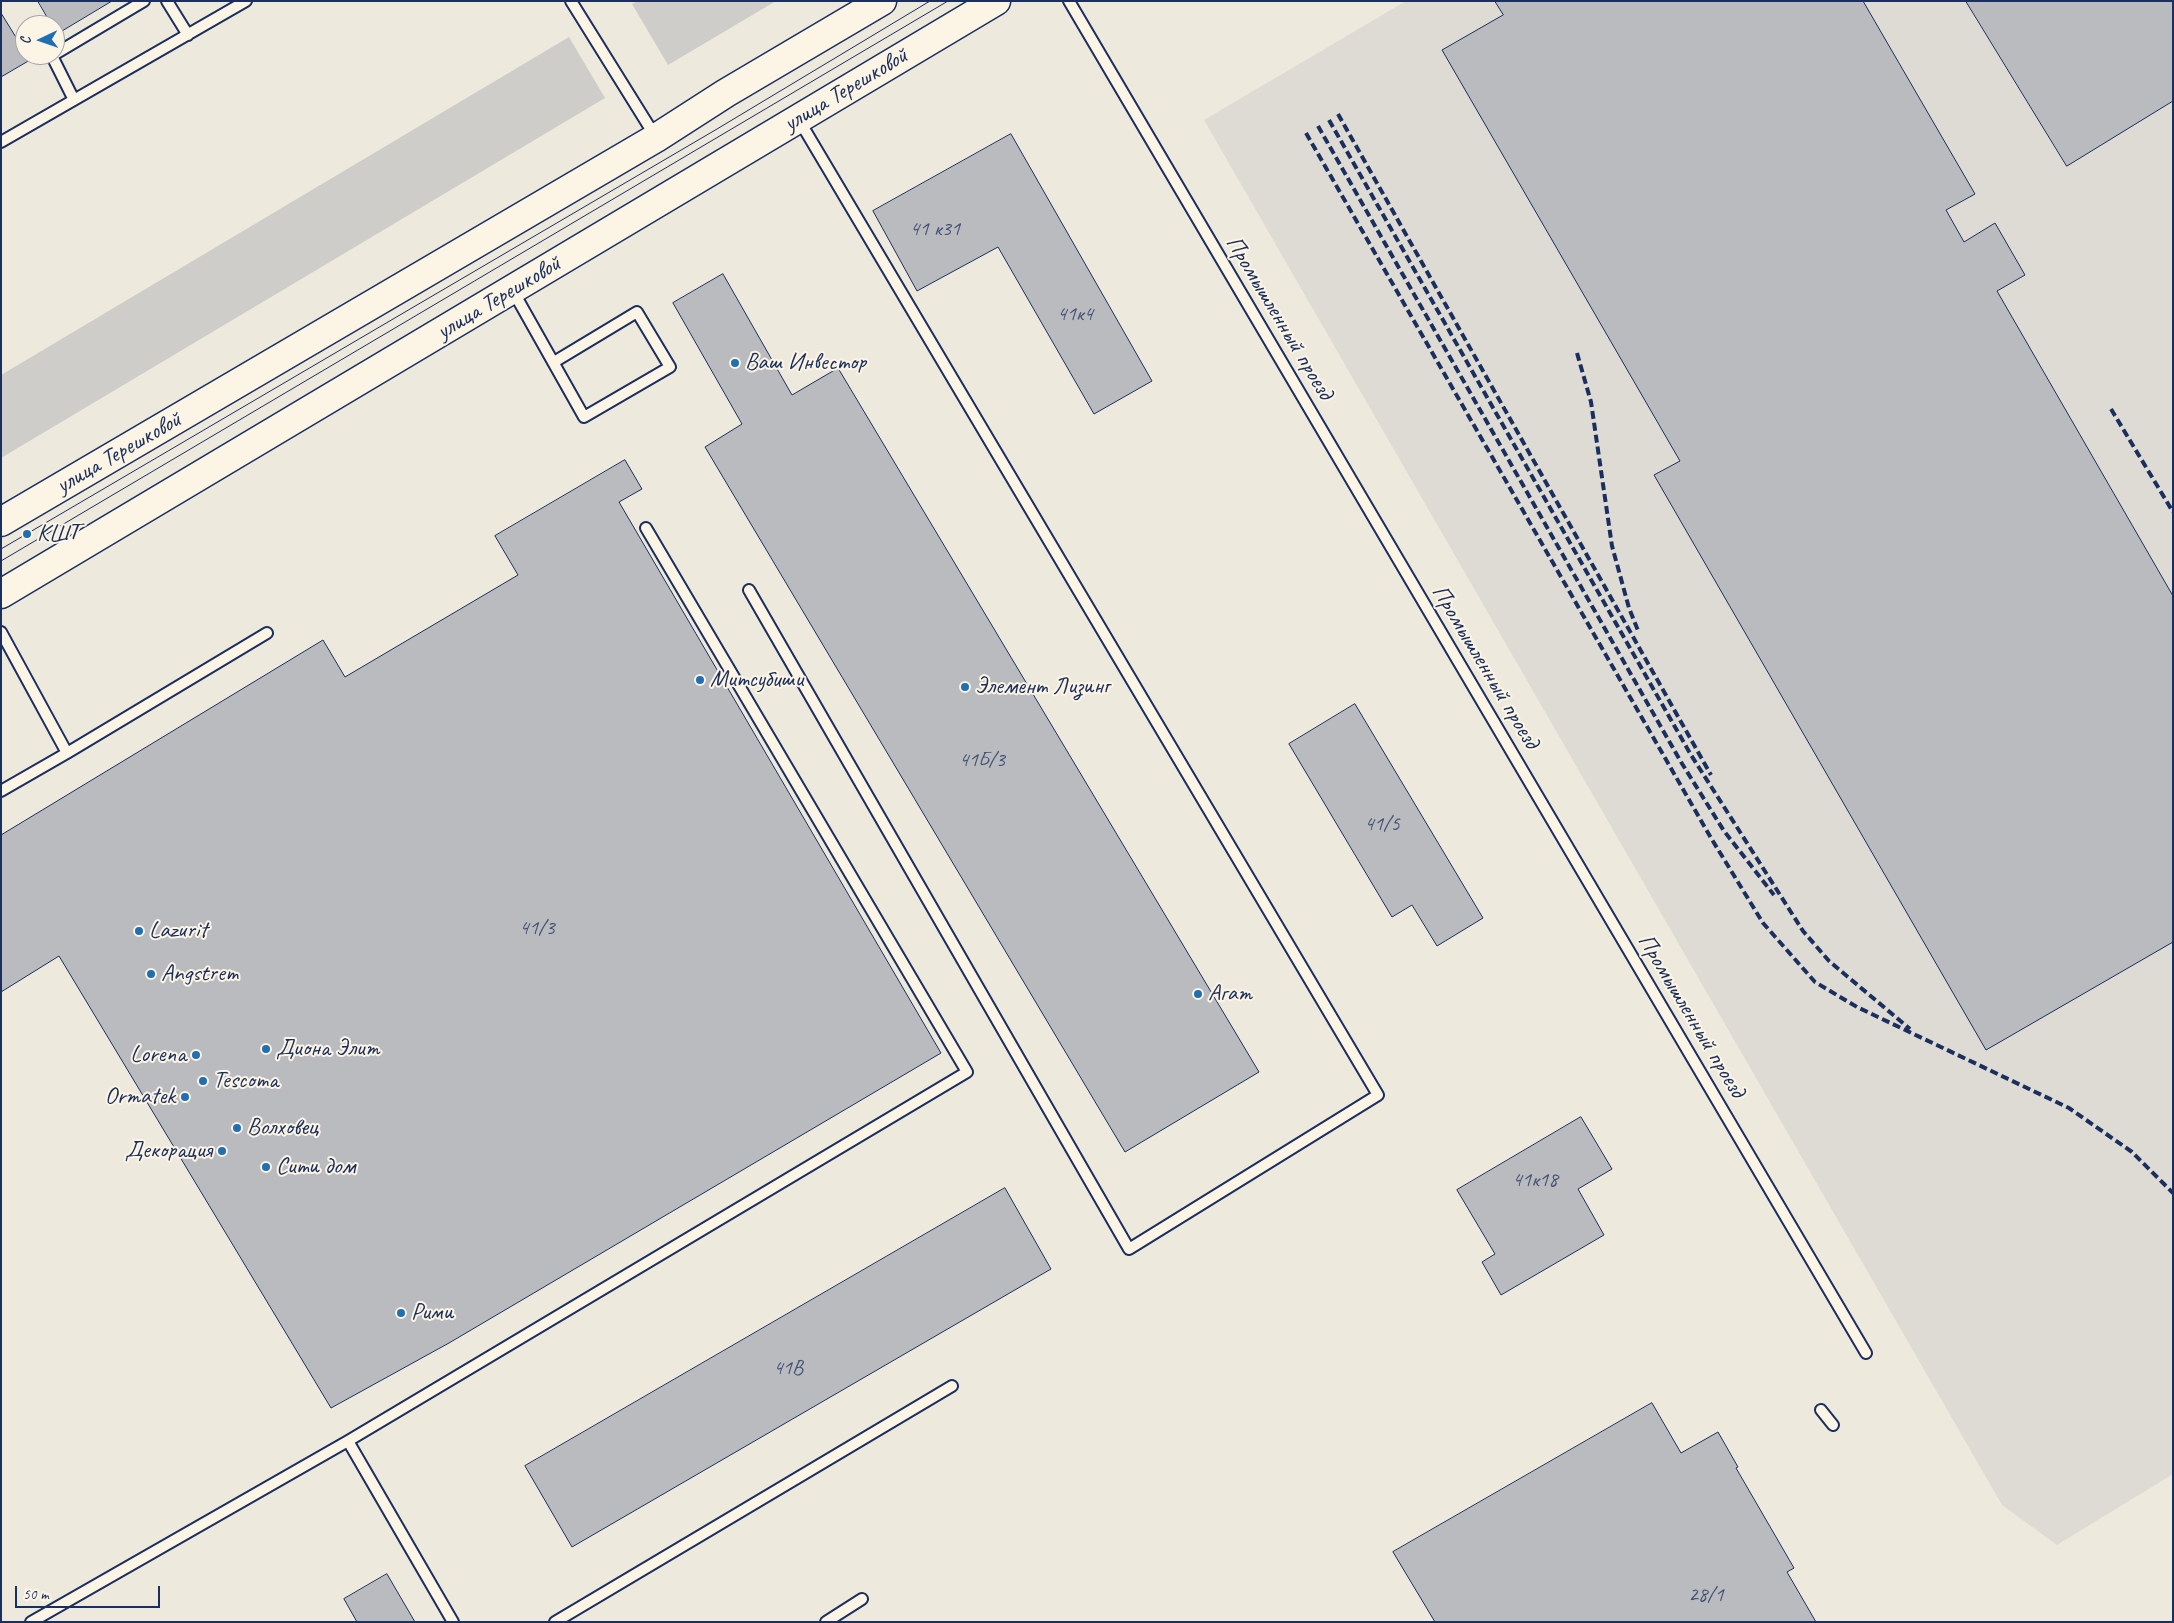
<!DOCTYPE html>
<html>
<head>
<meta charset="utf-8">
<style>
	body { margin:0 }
	#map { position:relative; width:2174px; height:1623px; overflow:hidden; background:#eee9dd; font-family:Caveat,sans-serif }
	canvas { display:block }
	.frame { position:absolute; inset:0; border:2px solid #1b2f5e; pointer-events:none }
	.north { position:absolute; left:15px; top:15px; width:50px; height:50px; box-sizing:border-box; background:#fcf5e5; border:1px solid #a2a6af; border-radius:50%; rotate:267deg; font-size:14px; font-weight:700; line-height:20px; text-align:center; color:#1b2f5e }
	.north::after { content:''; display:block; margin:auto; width:18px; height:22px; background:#1f6fb2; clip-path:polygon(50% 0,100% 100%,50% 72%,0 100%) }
	.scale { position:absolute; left:15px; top:1586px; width:145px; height:22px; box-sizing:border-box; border:2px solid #1b2f5e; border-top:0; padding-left:6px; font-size:15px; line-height:18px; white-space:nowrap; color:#1b2f5e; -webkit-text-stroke:4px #fcf5e5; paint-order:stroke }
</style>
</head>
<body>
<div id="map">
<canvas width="2174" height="1623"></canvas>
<div class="frame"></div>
<div class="north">С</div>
<div class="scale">50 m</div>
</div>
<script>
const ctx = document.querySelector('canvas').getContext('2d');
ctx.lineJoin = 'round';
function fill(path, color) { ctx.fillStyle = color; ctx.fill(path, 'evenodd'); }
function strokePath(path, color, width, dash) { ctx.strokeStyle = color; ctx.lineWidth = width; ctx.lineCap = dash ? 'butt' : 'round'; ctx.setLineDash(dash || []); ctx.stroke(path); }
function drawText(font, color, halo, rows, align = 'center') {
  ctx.font = font + ' Caveat,sans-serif'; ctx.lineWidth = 4; ctx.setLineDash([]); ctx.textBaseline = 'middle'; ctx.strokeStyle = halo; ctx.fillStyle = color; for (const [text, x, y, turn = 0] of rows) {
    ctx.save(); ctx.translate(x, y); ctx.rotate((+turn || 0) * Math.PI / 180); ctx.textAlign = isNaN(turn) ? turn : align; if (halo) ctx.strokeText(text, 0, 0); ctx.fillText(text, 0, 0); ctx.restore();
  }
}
const built = new Path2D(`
	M1406,1h767v1473l-116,71 -55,-40 -798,-1385z`);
const green = new Path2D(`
	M637,1h139l-108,64 -36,-61z
	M569,37l36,61 -604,360v-83z`);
const building = new Path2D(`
	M38,1h74l-55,33 -2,-9h-3z
	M1495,1h368l112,193 -29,16 18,32 31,-19 30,52 -28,16 176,305v346l-187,108 -332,-575 26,-14 -238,-411 61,-35z
	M1966,1h207v100l-106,65z
	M1,13l29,47 -29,17z
	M1011,134l141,247 -58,33 -96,-167 -81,44 -44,-80z
	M723,274l69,121 46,-27 421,704 -134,80 -420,-705 37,-23 -69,-121z
	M625,460l17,29 -23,13 322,551 -492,290 -118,65 -272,-452 -58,36v-157l322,-195 22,37 173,-102 -23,-39z
	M1355,704l128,214 -46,28 -25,-41 -20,12 -103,-173z
	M1581,1117l31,52 -34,20 26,46 -103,60 -19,-33 13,-8 -38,-64z
	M1005,1188l46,81 -479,278 -47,-81z
	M1652,1403l29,50 37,-21 20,35 -2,1 58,100 -7,4 29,50h-381l-42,-70z
	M387,1574l28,48h-58l-13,-23z`);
const service = new Path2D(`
	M167,1l21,34
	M571,1l84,135
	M1069,1l797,1352
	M55,54l89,-53
	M54,55l-2,1 22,44
	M1,142l245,-141
	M513,291l71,126 86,-50 -33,-55 -83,50
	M749,590l380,659 249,-154 -579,-975
	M1,632l66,121 -66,38
	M67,753l200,-120
	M1821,1410l12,15
	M348,1441l105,181
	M31,1622l317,-181 619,-369 -321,-544
	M555,1622l397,-236
	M826,1622l36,-23`);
const primary = new Path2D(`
	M1,522l655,-384 70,-45 156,-92
	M1,594l995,-593`);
const tram = new Path2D(`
	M1,549l716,-420 213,-128
	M1,561l947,-560`);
const rail = new Path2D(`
	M1338,114l373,661
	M1329,120l362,635 112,176 26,30 81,68
	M1318,126l363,636 43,69 50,64
	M1306,133l405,705 52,85 52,59 42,25 212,101 63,44 41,41
	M1577,353l14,49 21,144 17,62 10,25
	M2111,409l62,103`);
const markers = [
	[735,363,5,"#1f6fb2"],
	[27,534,5,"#1f6fb2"],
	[700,680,5,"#1f6fb2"],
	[965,687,5,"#1f6fb2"],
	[139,931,5,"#1f6fb2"],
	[151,974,5,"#1f6fb2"],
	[1198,994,5,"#1f6fb2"],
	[266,1049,5,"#1f6fb2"],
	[196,1055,5,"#1f6fb2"],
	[203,1081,5,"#1f6fb2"],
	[185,1097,5,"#1f6fb2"],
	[237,1128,5,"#1f6fb2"],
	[222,1151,5,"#1f6fb2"],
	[266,1167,5,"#1f6fb2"],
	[401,1313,5,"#1f6fb2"]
];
const numberNames = [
	["41 к31",935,229],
	["41к4",1075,314],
	["41Б/3",982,760],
	["41/5",1382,824],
	["41/3",537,928],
	["41к18",1535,1180],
	["41В",788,1368],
	["28/1",1706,1595]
];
const streetNames = [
	["улица Терешковой",846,90,-31],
	["улица Терешковой",499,298,-31],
	["Промышленный проезд",1279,318,59],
	["улица Терешковой",119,453,-30],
	["Промышленный проезд",1485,667,59],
	["Промышленный проезд",1691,1016,59]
];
const poiNames = [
	["Ваш Инвестор",745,363],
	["КШТ",37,534],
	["Митсубиши",710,680],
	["Элемент Лизинг",975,687],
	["Lazurit",149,931],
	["Angstrem",161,974],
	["Агат",1208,994],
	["Диона Элит",276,1049],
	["Lorena",186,1055,"right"],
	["Tescoma",213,1081],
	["Ormatek",175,1097,"right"],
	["Волховец",247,1128],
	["Декорация",212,1151,"right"],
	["Сити дом",276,1167],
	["Рими",411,1313]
];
fill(built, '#dedbd4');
fill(green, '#cfcdca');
fill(building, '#babbbe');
strokePath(building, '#1b2f5e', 1);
strokePath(service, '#1b2f5e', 14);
strokePath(primary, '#1b2f5e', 31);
strokePath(service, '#fcf5e5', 10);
strokePath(primary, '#fcf5e5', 28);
strokePath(tram, '#1b2f5e', 1);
strokePath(rail, '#1b2f5e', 4, [8, 4]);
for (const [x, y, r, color] of markers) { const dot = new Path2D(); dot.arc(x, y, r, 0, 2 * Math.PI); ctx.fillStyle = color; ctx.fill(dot); strokePath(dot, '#fcf5e5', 2); }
drawText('21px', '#435276', null, numberNames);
drawText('24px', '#1b2f5e', '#fcf5e5', streetNames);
drawText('24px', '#1b2f5e', '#fcf5e5', poiNames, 'left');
</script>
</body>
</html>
